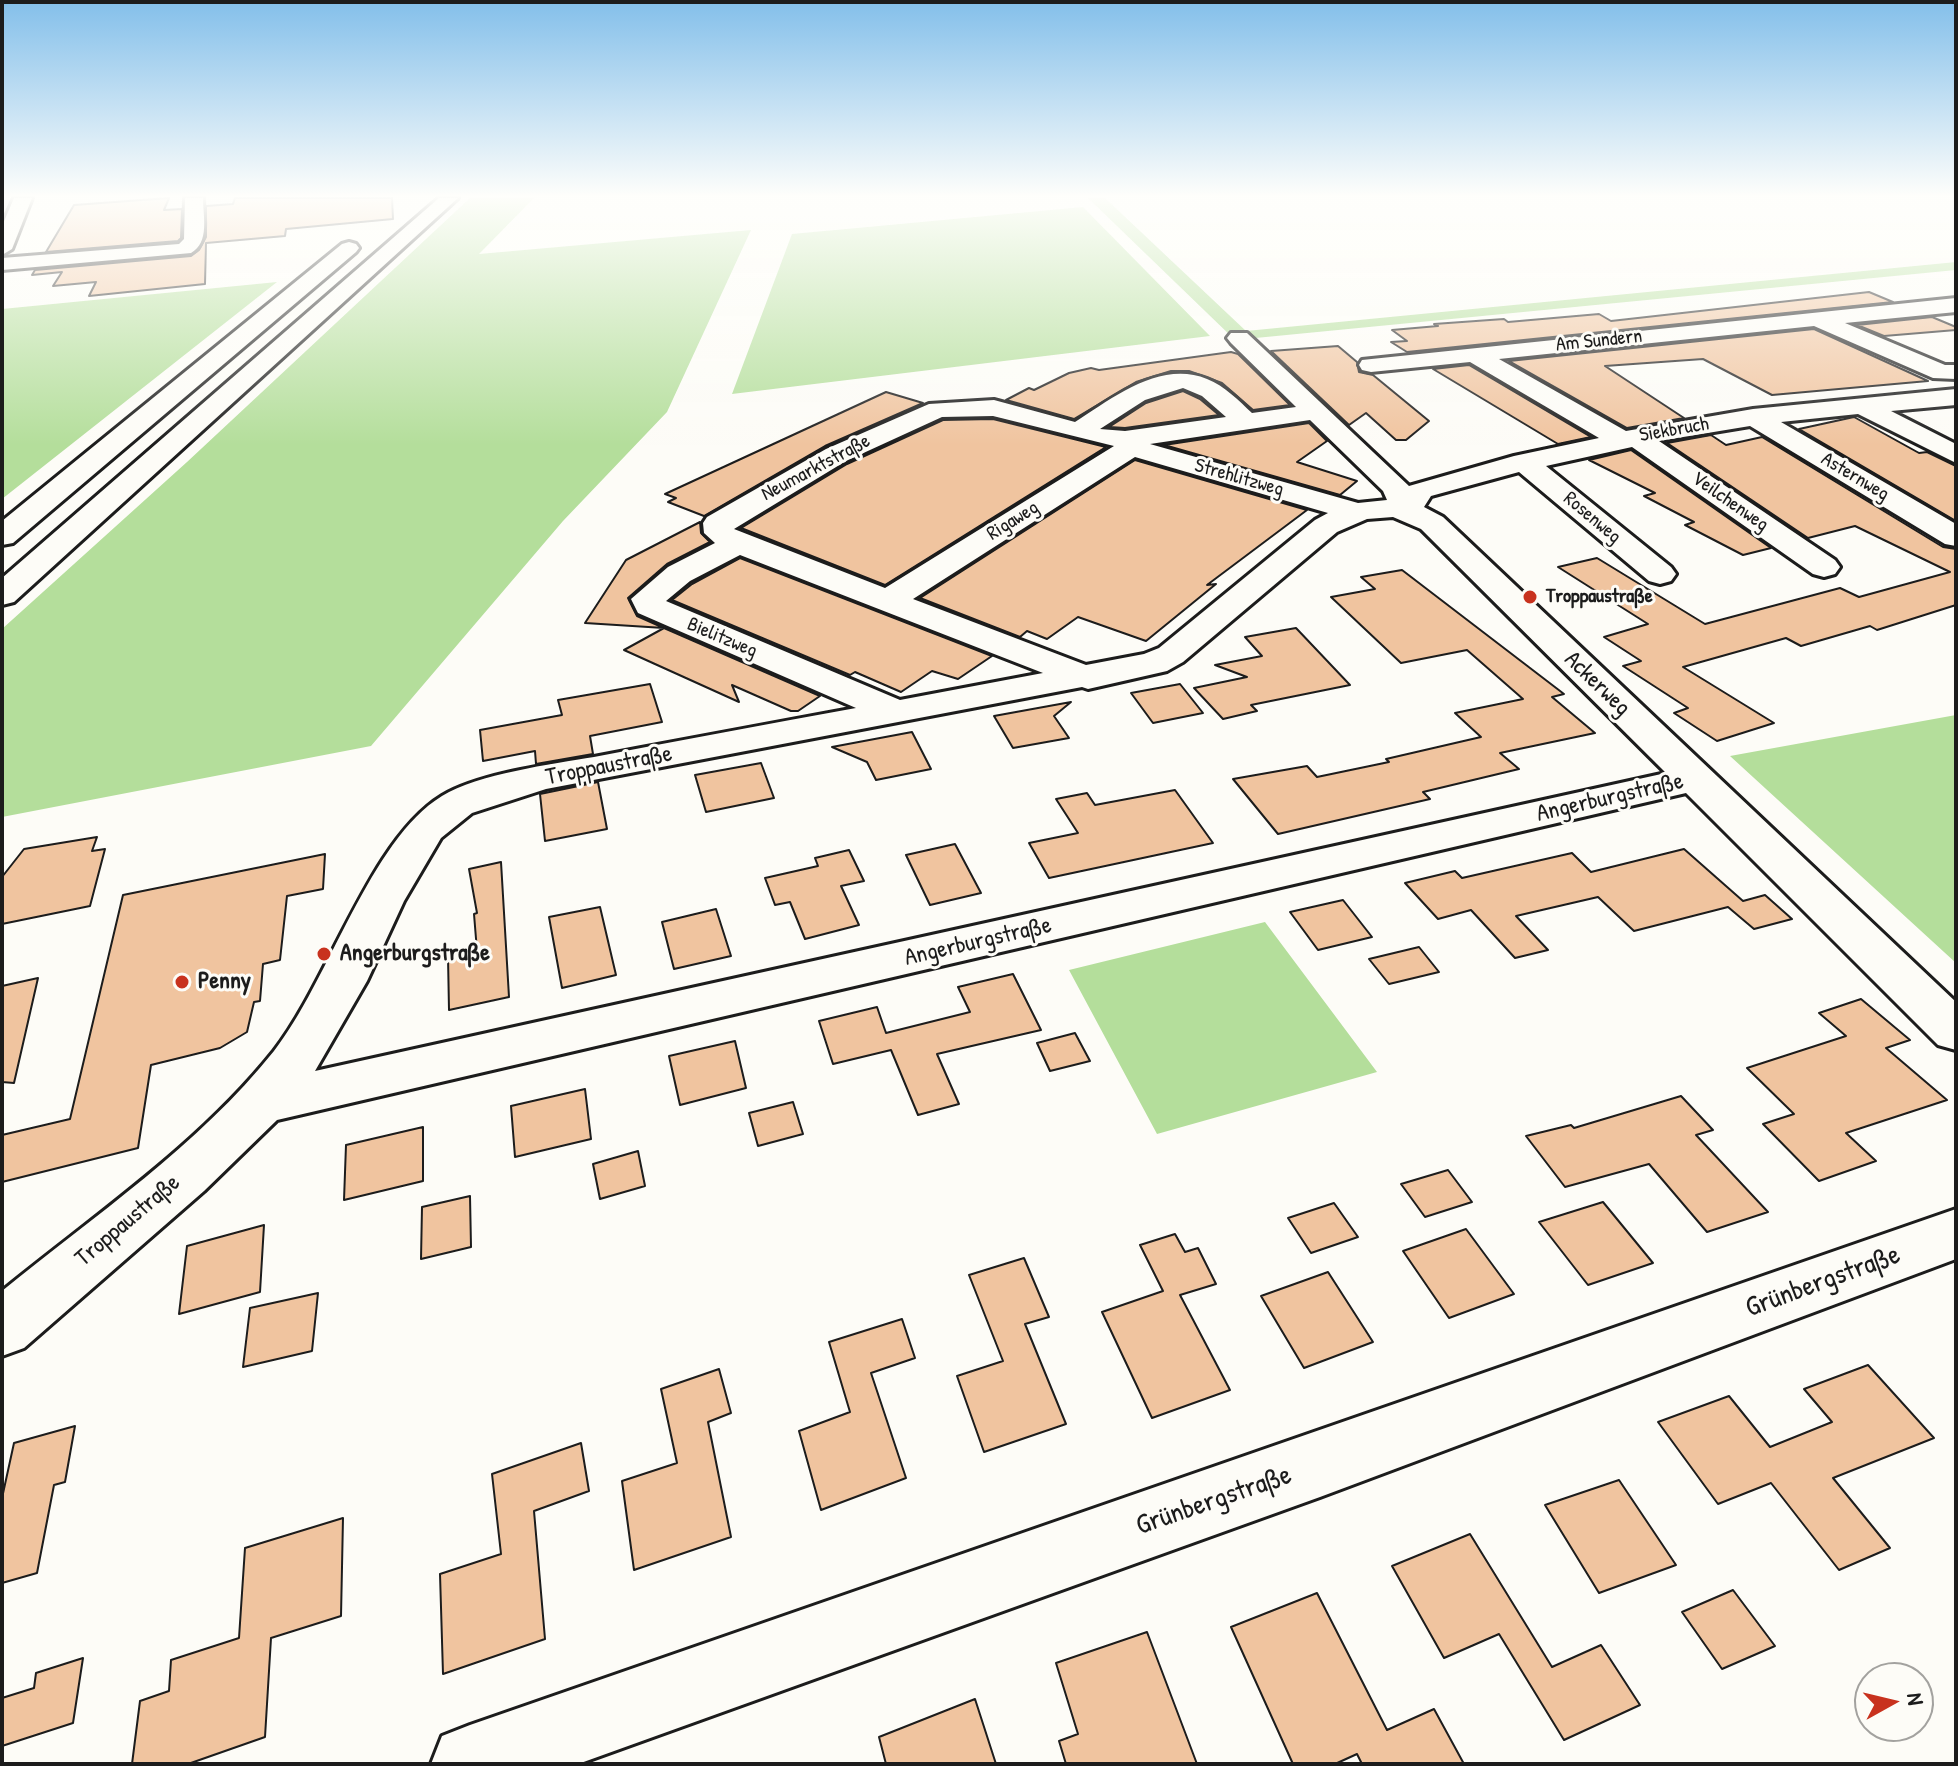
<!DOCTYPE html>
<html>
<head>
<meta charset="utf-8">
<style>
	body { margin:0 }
	#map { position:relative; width:1958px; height:1766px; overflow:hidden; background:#fdfcf7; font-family:"Patrick Hand",sans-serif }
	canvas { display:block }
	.frame { position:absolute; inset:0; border:4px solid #1c1c1c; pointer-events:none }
	.north { position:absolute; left:1854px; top:1662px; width:80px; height:80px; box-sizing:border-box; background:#fdfcf7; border:2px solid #a3a29f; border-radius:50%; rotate:82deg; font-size:22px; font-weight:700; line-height:32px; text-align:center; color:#1c1c1c }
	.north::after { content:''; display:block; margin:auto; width:28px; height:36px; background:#c8321e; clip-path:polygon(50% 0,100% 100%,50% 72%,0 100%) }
</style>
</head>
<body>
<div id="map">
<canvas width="1958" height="1766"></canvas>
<div class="frame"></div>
<div class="north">N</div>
</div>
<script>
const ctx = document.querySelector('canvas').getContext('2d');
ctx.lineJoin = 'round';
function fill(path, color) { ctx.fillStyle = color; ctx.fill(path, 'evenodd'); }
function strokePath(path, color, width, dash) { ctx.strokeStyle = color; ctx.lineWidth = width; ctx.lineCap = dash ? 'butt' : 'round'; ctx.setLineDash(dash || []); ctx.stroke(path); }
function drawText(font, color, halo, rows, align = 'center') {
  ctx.font = font + ' "Patrick Hand",sans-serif'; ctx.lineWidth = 6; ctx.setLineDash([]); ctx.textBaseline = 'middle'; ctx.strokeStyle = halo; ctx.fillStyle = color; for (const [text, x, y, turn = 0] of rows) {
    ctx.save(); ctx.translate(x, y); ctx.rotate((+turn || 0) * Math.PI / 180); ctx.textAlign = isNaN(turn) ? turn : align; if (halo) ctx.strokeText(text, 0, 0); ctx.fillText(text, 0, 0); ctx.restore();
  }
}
const green = new Path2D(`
	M470,198h64l-55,56 272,-24 -84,182 -104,109 -192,225 -369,71v-188l185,-167z
	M1088,198h17l141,133 710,-69v8l-721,70z
	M1083,207l127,129 -478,58 60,-160z
	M277,282l-275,217v-190z
	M1956,715v248l-226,-207z
	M1265,922l112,150 -220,62 -88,-164z`);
const building = new Path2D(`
	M169,198l-5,12 18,-1 -1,29 -3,3 -132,11 28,-47z
	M235,198h157l1,21 -107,10 -1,7 -79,7 -1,41 -116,12 7,-14 -43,4 9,-14 -30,3 3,-5 156,-14 8,-6 7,-13v-31l27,-2z
	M1869,292l24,10 -486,50 -16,-10 16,-1 -15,-11 46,-4 -4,-2 70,-5 4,3 91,-8 12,7z
	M1932,317l24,10v3l-72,6 -27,-11z
	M1814,329l114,52 -156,14 -69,-36 -98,7 79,52 -57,10 -118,-67z
	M1338,346l19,16 2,10 14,3 56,46 -23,19h-10l-30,-27 -17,12 -78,-74z
	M1231,352l7,2 52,51 -37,5 -31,-27 -33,-12h-18l-35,11 -62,37 -68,-19 23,-12 5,2 35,-17 22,-5 8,2z
	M1469,365l122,72 -33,7 -125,-75z
	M1183,391l17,8 19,16 -94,13 -16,-1 37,-24z
	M886,392l37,11 -98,43 -121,70 -36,-14 8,-4 -11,-4z
	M1854,417l65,36 8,-1 29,14v55l-157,-92z
	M993,419l113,28 -221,138 -144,-57 106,-64 96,-44z
	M1309,423l18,18 -30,21 60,19 -17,14 -176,-50z
	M1711,435l15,10 36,-8 181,110 13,2v56l-79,25 -7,-4 -69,20 -15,-8 -103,29 91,56 -57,18 -43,-28 14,-5 -65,-42 18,-5 -37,-24 44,-13 -90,-57 39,-9 108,66 135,-36 19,9 91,-25 -95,-46 -47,12 -141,-95z
	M1631,450l140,98 -28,7 -58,-30 9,-3 -50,-26 11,-3 -66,-33z
	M1135,460l172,50 -100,75 9,-1 -70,57 -68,-24 -31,22 -20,-8 -7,6 -100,-39z
	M700,522l1,11 9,9 -43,22 -39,34 9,18 27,12 -79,-5 41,-63z
	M740,558l252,98 -34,23 -26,-8 -31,21 -46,-20 -5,3 -178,-75 20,-16z
	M1402,570l162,124 -12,3 43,36 -95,20 19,16 -96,23 7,7 -152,35 -45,-55 74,-13 10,11 72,-15 -3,-3 95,-22 -26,-24 68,-14 -56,-49 -66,13 -70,-66 44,-8 -14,-12z
	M664,628l156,68 -22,15h-7l-59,-26 7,17 -115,-52z
	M1296,628l54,57 -99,20 6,6 -34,8 -29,-31 53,-11 -32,-12 47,-9 -17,-19z
	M650,684l12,38 -72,14 3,18 -57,10 -1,-13 -52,10 -3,-31 82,-15 -4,-15z
	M1180,684l23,29 -50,10 -22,-30z
	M1071,702l-17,14 15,22 -56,10 -19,-32z
	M912,732l19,37 -55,11 -9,-18 -35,-15z
	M761,763l13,35 -68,14 -11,-37z
	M598,782l9,47 -62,12 -5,-47z
	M1175,790l38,53 -164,35 -20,-35 49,-10 -22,-34 31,-6 8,12z
	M97,837l-5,14 13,-2 -15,57 -88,18v-47l22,-28z
	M955,844l26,49 -51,12 -24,-50z
	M1684,849l59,52 22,-6 27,24 -38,10 -26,-22 -94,24 -36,-34 -82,19 32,34 -33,8 -44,-48 -33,9 -33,-36 50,-12 7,7 110,-25 19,19z
	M849,850l15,31 -23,5 18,39 -54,14 -15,-37 -15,3 -10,-27 53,-12 -3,-8z
	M325,854l-2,35 -36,7 -7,64 -17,4 -3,37 -6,1 -7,30 -27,16 -69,17 -13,83 -136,34v-47l68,-16 53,-224z
	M501,862l8,135 -60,13 -1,-53 29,-6 -3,-37 3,-1 -8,-44z
	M1343,900l29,37 -54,13 -28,-38z
	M600,907l16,68 -54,13 -13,-71z
	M716,909l15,47 -57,13 -12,-47z
	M1419,947l20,25 -50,12 -20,-25z
	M1013,974l28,56 -104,24 22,50 -41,11 -27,-65 -58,14 -14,-43 58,-14 9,26 84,-21 -12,-25z
	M38,978l-24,105 -12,-1v-96z
	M1861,999l49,41 -24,8 61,52 -101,33 30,28 -57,20 -56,-57 31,-10 -47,-46 99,-32 -27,-23z
	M1075,1033l15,28 -40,10 -13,-28z
	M735,1041l11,47 -66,17 -11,-49z
	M585,1089l6,50 -76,18 -4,-51z
	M1681,1096l32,34 -17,5 72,77 -61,20 -58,-68 -84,23 -39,-51 45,-11 3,3z
	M793,1102l10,32 -45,12 -9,-33z
	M423,1127v54l-79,19 2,-55z
	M638,1151l7,35 -45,13 -7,-35z
	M1448,1170l24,32 -47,15 -24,-33z
	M470,1196l1,51 -50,12 1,-52z
	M1603,1202l50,61 -65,22 -49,-63z
	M1334,1203l24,34 -47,16 -23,-35z
	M264,1225l-4,67 -81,22 8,-68z
	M1466,1229l48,65 -65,24 -46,-67z
	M1175,1234l10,18 13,-4 18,36 -36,11 50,95 -78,28 -50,-106 61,-21 -23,-46z
	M1024,1258l25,59 -24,7 41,100 -82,28 -27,-76 46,-15 -34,-86z
	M1328,1272l45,70 -69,26 -43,-72z
	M318,1293l-6,58 -69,16 7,-59z
	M902,1319l13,39 -44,15 35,105 -85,32 -22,-79 51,-19 -21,-70z
	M1868,1365l66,73 -101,40 57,70 -51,22 -68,-87 -53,21 -60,-82 71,-26 41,51 62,-25 -28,-33z
	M719,1369l12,44 -23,9 23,115 -97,33 -12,-89 55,-18 -16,-74z
	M75,1426l-10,56 -11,3 -17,88 -35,10v-85l12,-55z
	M581,1443l8,48 -55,20 11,128 -102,35 -3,-100 61,-20 -9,-80z
	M1619,1480l57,85 -77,28 -54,-88z
	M343,1518l-2,98 -70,22 -6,99 -77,27h-56l8,-63 29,-10 2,-31 68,-22 6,-90z
	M1470,1534l82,133 49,-22 39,60 -76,35 -65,-106 -55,24 -52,-92z
	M1733,1590l42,56 -53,23 -40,-57z
	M1317,1593l70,137 47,-21 30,55h-102l-5,-10 -22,10h-42l-62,-137z
	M1147,1632l50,132h-131l-7,-23 19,-7 -22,-71z
	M83,1658l-10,65 -71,23v-48l32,-10 2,-15z
	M975,1699l21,65h-110l-7,-27z`);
const minor = new Path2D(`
	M185,198h18c0,19 7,44 -12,55l-189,17v-12l177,-14 5,-5z
	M1956,298v14l-111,11 100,42h11v14l-23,-1 -119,-52 -315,33 127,72 127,-22 203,-20v16l-65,6 65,33v19l-98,-49 -77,8 175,102v22l-11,-2 -195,-118 -91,15 176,119 5,7 -5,7 -11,3 -11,-3 -181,-127 -86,19 125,101 5,7 -5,7 -11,3 -11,-3 -130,-109 -88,24 -7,11 19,10 513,485v48l-18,-5 -252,-252 -1409,327 -73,71 -180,157 -22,8v-65c92,-75 197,-146 272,-240 55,-70 96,-211 168,-255 36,-22 110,-32 152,-39 87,-17 174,-33 262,-49l-218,-95 -7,-14 37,-32 47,-24 -11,-10 -1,-10 4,-6 119,-68 103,-45 65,-4 81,22c38,-24 85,-62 132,-43 18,7 32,22 45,34l44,-6 -65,-64 -4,-5 4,-5h16l162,153 105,-30 85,-18 -129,-76 -99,10 -9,-2 -3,-5 3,-5zM1183,388l19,8 24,21 -101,14 -25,-2 45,-29zM993,416l121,30 -229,142 -151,-59 112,-68 96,-44zM1310,420l73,71 4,9 -29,3 -208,-59zM1135,457l193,56 -13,7 -156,128 -15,6 -58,11 -173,-66zM1393,517l28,12 245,244 -1351,298 52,-90 37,-80 37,-63 31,-25 74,-24 536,-102 6,2 79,-18 16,-9 154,-130 30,-13zM740,555l303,118 -143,27 -234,-99 24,-20z
	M1956,1209v50l-636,238 -742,267h-147l11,-28 28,-11z`);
const tertiary = new Path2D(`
	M14,198h18l-20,51 -10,6v-29z`);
const motorway = new Path2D(`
	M439,198h19l-444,404 -12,3v-27z
	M349,242l7,2 3,4 -3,4 -343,291 -11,2v-24l340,-277z`);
const markers = [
	[1530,597,8,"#c8321e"],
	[324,954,8,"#c8321e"],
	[182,982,8,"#c8321e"]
];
const farStreetnames = [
	["Am Sundern",1599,341,-6],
	["Siekbruch",1674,430,-10],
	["Neumarktstraße",816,468,-28],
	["Asternweg",1855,477,31],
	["Strehlitzweg",1239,478,16],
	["Veilchenweg",1730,502,35],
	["Rosenweg",1592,518,40],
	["Rigaweg",1013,521,-32],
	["Bielitzweg",722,638,23]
];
const farPoinames = [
	["Troppaustraße",1546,597]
];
const streetNames = [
	["Ackerweg",1597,684,44],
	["Troppaustraße",609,766,-11],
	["Angerburgstraße",1610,798,-13],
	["Angerburgstraße",978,942,-13],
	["Troppaustraße",128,1221,-40]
];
const poiNames = [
	["Angerburgstraße",340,954],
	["Penny",198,982]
];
const nearStreetnames = [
	["Grünbergstraße",1823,1282,-20],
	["Grünbergstraße",1214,1501,-19]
];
fill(green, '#b4de9b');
fill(building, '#f0c49f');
strokePath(building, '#1c1c1c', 2);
strokePath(minor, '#1c1c1c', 6);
strokePath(tertiary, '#1c1c1c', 6);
strokePath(motorway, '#1c1c1c', 6);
fill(minor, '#fdfcf7');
fill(tertiary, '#fdfcf7');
fill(motorway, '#fdfcf7');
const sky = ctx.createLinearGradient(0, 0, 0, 445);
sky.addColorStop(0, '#83bfea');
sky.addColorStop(0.44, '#fefefb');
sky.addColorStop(1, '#fefefb00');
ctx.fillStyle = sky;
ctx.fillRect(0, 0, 1958, 445);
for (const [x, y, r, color] of markers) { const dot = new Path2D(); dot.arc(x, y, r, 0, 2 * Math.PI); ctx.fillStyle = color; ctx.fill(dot); strokePath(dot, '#fdfcf7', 3); }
drawText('20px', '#1c1c1c', '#fdfcf7', farStreetnames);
drawText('bold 20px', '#1c1c1c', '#fdfcf7', farPoinames, 'left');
drawText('24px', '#1c1c1c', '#fdfcf7', streetNames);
drawText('bold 24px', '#1c1c1c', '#fdfcf7', poiNames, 'left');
drawText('28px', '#1c1c1c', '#fdfcf7', nearStreetnames);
</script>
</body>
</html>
